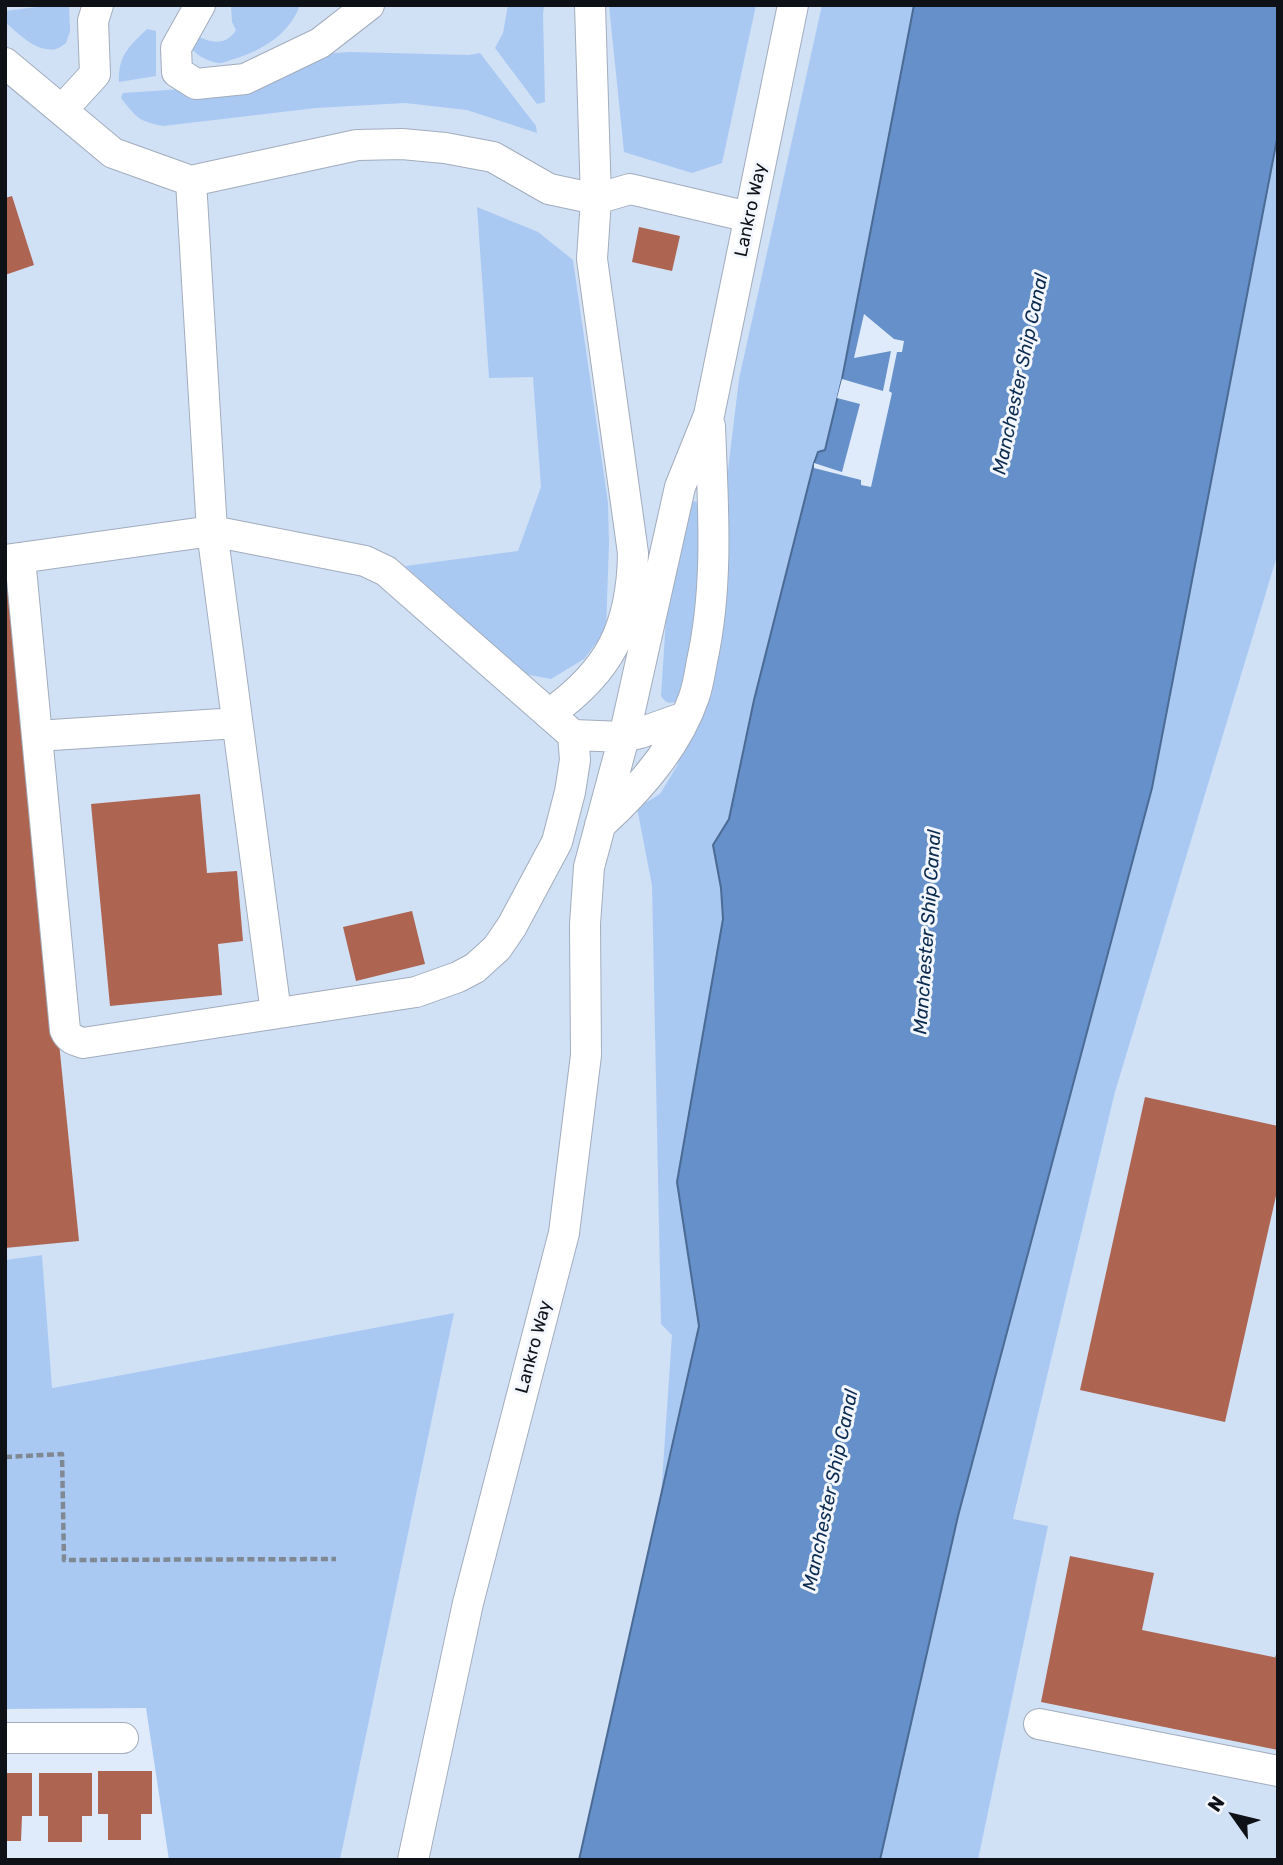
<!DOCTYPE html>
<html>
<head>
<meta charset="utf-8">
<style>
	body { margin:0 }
	#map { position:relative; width:1283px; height:1865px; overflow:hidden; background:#dfebfa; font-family:Rubik,sans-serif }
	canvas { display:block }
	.frame { position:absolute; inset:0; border:7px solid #0e1217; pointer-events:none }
	.north { position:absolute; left:1199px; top:1781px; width:70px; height:70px; -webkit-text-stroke:5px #f3f7fd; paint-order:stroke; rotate:304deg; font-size:19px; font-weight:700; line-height:28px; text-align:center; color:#0e1217 }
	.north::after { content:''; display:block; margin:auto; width:24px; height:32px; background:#0e1217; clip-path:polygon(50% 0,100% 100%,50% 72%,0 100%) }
</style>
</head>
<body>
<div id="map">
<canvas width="1283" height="1865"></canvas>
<div class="frame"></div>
<div class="north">N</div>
</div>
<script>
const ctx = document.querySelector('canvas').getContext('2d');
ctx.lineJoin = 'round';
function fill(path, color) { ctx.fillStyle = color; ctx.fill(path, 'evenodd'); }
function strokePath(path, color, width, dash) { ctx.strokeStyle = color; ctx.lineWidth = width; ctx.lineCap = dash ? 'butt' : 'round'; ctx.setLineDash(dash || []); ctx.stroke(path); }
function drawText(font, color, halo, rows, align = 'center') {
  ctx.font = font + ' Rubik,sans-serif'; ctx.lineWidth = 6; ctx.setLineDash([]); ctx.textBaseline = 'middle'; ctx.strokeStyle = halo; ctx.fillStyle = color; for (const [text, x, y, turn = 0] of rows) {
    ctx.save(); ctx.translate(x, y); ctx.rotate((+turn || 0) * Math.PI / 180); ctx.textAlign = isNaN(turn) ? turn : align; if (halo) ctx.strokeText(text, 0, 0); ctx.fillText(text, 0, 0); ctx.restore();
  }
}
const built = new Path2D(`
	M5,5h909l-215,1321 -120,534h-239l114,-547 -403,75 -9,-133 -37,5z
	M1278,553v1307h-300l69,-334 -34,-6 102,-428z`);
const green = new Path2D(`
	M53,5h16l1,26 -4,12c-3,2 -7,5 -10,6 -20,4 -38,-16 -51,-27v-11z
	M231,5h69c-10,29 -39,46 -66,54 -5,1 -12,5 -16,4 -10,-1 -23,-9 -28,-16l8,-11c14,8 29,9 38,-6l-4,-8z
	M508,5h36l-1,10 2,87 -8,2 -42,-56 8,-15z
	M609,5h147l-34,158 -30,10 -68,-21z
	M822,5h92l-72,374 -17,71 -11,13 -60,237 -25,119 -16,26 8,43 2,31 -46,263 22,144 -38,170 11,-161 -11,-11 -9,-439 -15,-77 23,-14 17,-28 33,-96 16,-183 13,-108z
	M147,29l9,2v45l-37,6c-1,-27 10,-35 28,-53z
	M349,52l120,3 11,-2 56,73 1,7 -70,-23 -62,-7 -89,5 -153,18c-25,-5 -26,-8 -42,-28l2,-5 105,-7 84,-31z
	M1278,134v419l-163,539 -102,427 35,7 -70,334h-98l78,-344 194,-728z
	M477,207l61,25 35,28 35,243 1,41 -3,86 -22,29 -33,20 -27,-5 -119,-108 113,-15 23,-64 -8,-110 -44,1z
	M692,501l5,1 3,4c0,66 -6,122 -19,188l-6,8c-7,2 -10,0 -14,-6l6,-93z
	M42,1255l10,133 402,-75 -114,547h-171l-23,-152 -141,1v-449z`);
const water = new Path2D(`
	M914,5h364v129l-126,654 -194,728 -78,344h-301l120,-534 -22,-144 46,-263 -2,-31 -8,-43 16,-26 25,-119 60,-237 4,-11 7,-2 17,-71z`);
const pier = new Path2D(`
	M864,314l30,25 10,2 -2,11h-5l-8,39 3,2 -21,94 -10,-2v-5l-47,-12v-5l28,9 18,-68 -23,-6 5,-19 41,12 8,-40 -37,7z`);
const building = new Path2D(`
	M12,196l22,69 -29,10v-77z
	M639,227l41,9 -8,35 -40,-9z
	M13,587l66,654 -74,7v-660z
	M200,794l7,79 30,-2 6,70 -25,3 4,51 -112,11 -19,-202z
	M412,911l13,53 -69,17 -13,-54z
	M1145,1097l133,29v61l-53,235 -145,-32z
	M1070,1556l84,17 -12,57 136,28v92l-237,-48z
	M98,1771h54v43h-11v26h-33v-26h-10z
	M5,1773h27v43h-10l-1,25h-16z
	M39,1773h53v43h-10v26h-34v-26h-9z`);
const path = new Path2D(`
	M5,1457l57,-3 2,106 272,-1
	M1277,1658l1,-2`);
const minor = new Path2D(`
	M200,5l-24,43 1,24 19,12 49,-5 75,-36 49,-38
	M5,63l108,90 78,28 166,-36 45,-1 43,4 48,9 56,32 47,10 34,-10 119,28
	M62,110l33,-36 -2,-53 5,-16
	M20,558l45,472c4,9 9,10 18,13l333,-51 42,-15 17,-9 22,-20 15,-22 45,-84 13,-50 5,-32 -2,-25 -187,-164 -21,-10 -153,-30 64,482
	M5,560l207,-29 -21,-350
	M549,714c61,-43 83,-87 84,-161l-41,-294 4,-60 -6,-194
	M573,735l51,2 16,-4 45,-16
	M37,736l200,-13
	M600,825c39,-35 77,-78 94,-128 4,-11 6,-25 8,-36 17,-77 11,-157 8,-235
	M1039,1724l239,47
	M5,1738h118
	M413,1860l55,-257 96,-370 22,-178 -1,-131 4,-57 35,-130 56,-250 29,-72 84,-410`);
const streetNames = [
	["Lankro Way",751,210,-78],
	["Lankro Way",534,1347,-75]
];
const waterNames = [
	["Manchester Ship Canal",1021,374,-78],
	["Manchester Ship Canal",928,932,-86],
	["Manchester Ship Canal",831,1490,-78]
];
fill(built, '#d0e0f5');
fill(green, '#a9c9f3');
fill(water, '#6590c9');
strokePath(water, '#4b6a94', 2);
fill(pier, '#dfebfa');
fill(building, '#ad6451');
strokePath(minor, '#a2adbc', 32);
strokePath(path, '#808893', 4.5, [7, 3.5]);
strokePath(minor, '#fff', 30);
drawText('18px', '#0e1217', '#f3f7fd', streetNames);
drawText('italic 19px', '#0c2b50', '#f3f7fd', waterNames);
</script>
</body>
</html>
